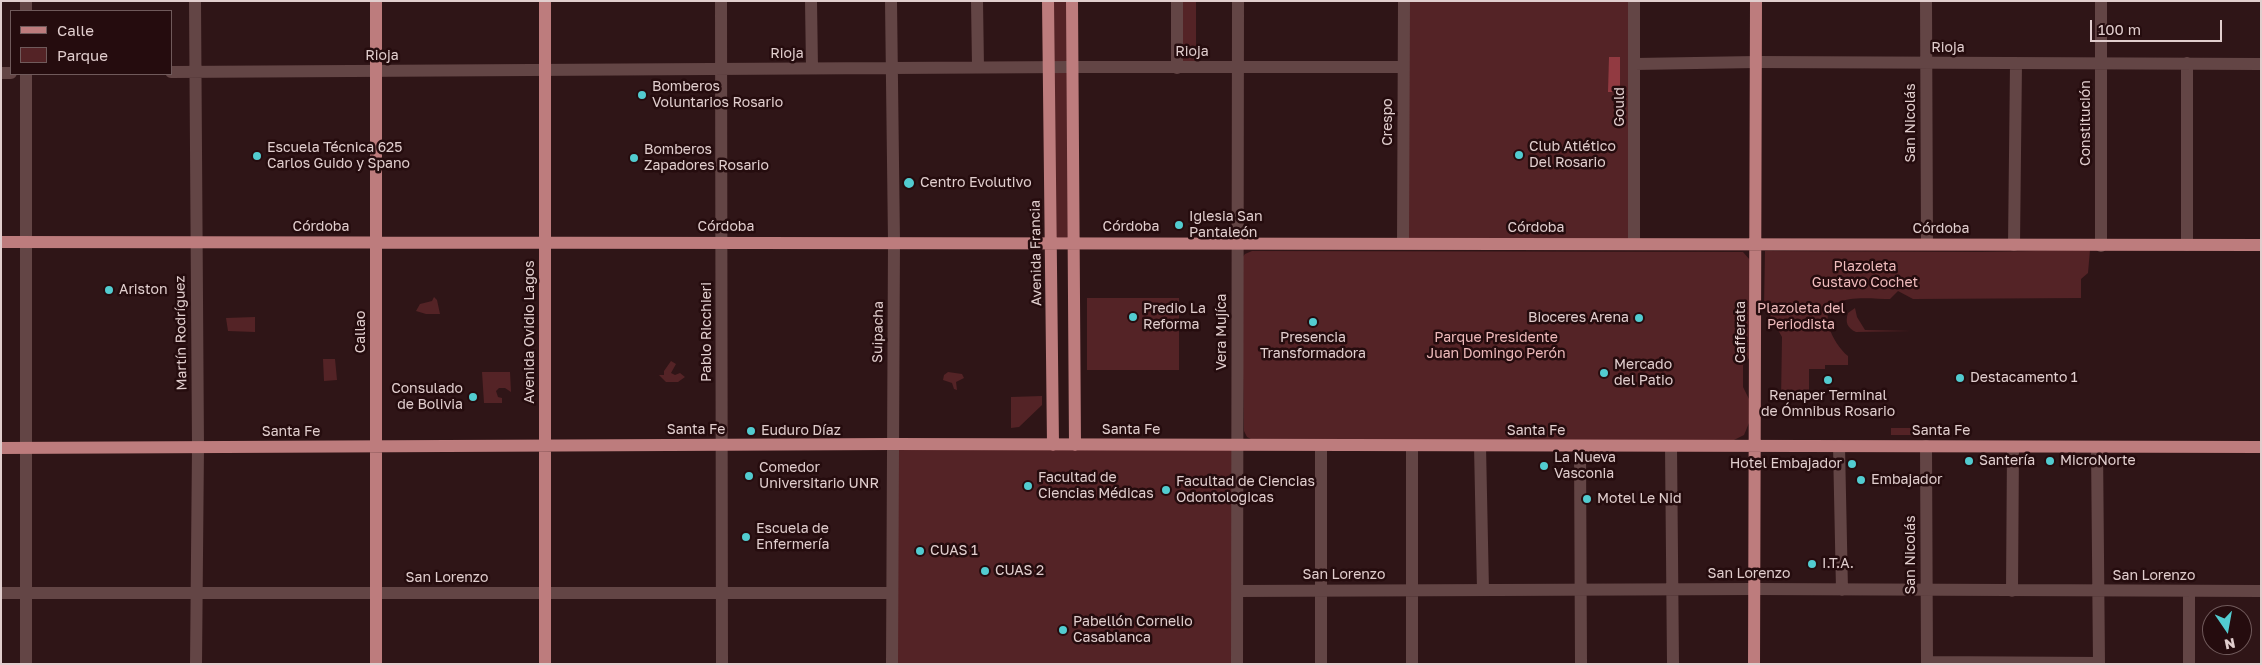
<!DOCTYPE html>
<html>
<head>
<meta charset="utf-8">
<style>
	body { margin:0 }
	#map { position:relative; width:2262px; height:665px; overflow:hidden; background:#2f1517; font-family:"Golos Text",sans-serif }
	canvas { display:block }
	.frame { position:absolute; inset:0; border:2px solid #e1cece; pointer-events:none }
	.legend { position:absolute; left:10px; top:10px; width:162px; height:65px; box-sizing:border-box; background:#250c0e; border:1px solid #705a5b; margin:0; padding:6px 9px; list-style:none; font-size:15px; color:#e1cece }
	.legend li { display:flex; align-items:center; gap:10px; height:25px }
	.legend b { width:25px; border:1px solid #705a5b }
	.north { position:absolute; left:2202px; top:605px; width:50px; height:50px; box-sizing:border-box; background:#250c0e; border:1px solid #705a5b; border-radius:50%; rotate:168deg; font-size:14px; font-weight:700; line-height:20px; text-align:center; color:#e1cece }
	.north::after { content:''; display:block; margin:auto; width:18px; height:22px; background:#52ccd0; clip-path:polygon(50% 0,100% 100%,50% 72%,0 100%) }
	.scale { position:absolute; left:2090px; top:20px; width:132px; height:22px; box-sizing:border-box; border:2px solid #e1cece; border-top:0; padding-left:6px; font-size:15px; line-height:18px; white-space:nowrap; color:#e1cece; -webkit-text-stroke:4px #250c0e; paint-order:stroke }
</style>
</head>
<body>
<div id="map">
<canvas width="2262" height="665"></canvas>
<div class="frame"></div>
<ul class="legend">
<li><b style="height:6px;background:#bd7c7d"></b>Calle</li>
<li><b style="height:14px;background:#542326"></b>Parque</li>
</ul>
<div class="north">N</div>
<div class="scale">100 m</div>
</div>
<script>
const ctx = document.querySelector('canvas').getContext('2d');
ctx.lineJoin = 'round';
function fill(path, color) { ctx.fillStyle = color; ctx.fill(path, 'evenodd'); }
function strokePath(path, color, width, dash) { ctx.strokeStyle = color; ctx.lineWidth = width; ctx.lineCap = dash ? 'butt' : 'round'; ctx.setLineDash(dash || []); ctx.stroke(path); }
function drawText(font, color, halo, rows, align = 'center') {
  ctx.font = font + ' "Golos Text",sans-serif'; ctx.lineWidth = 5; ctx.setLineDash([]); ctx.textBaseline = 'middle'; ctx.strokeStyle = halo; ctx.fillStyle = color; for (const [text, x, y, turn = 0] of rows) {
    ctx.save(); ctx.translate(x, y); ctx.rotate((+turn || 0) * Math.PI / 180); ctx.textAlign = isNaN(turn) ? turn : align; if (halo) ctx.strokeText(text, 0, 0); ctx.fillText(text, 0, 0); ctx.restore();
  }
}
const green = new Path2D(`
	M1048,1h24l1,241h-21z
	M1181,1h15v61h-14z
	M1404,1h230v242h-231z
	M2090,250l-2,23 -7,6v19l-168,1 -15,-8 -8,8c-22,0 -71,-8 -61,28 3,10 11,23 19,29v9h-23v4h-16v27l-8,4h-20l1,-63 -18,-32 1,-54 215,1z
	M1252,251l491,1 7,8 1,96 -8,9v22l6,12v24l-5,12 -12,6 -479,-1 -6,-3 -3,-6 -3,-172 4,-5z
	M434,297l3,3 3,14h-14l-10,-3 4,-7 12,-3z
	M1087,298h92v72h-92z
	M1855,308l2,9 8,13 47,1 -56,1c-9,-4 -11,-10 -8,-19z
	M255,317v15l-27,-1 -2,-13z
	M323,359h12l2,21 -13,1z
	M671,361l5,3 -5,9 4,2 5,-2 5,4 -7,5h-12l-7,-7h5v-4z
	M482,372h28l1,20 -6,-4h-6l-3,3 2,6 4,1v5h-18z
	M948,372l14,2 2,4 -8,4 1,8 -3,-1 -2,-6 -9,-3 1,-5z
	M1042,396v9l-23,22 -8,1v-31z
	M1891,428h52v7h-52z
	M892,444l345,1v219h-345z`);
const water = new Path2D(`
	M1609,57h11v35h-12z`);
const minor = new Path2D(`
	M26,1v10
	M195,1l3,446 -2,217
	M721,1l1,663
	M811,1l1,67
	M891,1l3,241 -2,422
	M977,1l1,66
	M1177,1v67
	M1634,1v242
	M1926,1l1,243
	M2101,1v245
	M2187,63v182
	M1635,64l121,-2 505,2
	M171,72l900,-5h332
	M1,73h10
	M26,74v590
	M1403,243l1,-242
	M2014,245l2,-182
	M1321,445v219
	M1480,446l3,144
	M1580,446l1,218
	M1671,446l2,218
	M1839,446l3,144
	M1926,446l1,218
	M2097,447l2,217
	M1237,591l517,-2 507,2
	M2012,591l1,-144
	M2189,591v73
	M1,593h891
	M1927,662l172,1
	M1237,664l1,-663
	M1412,664v-218`);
const major = new Path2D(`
	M376,1v663
	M545,1v663
	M1048,1l5,444
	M1072,1l3,444
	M1,242l2260,3
	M1,448l891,-4 1369,3
	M1754,664l2,-663`);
const markers = [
	[642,95,5,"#52ccd0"],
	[1519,155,5,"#52ccd0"],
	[257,156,5,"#52ccd0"],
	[634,158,5,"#52ccd0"],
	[909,183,6,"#52ccd0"],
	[1179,225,5,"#52ccd0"],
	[109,290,5,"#52ccd0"],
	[1133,317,5,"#52ccd0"],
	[1639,318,5,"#52ccd0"],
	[1313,322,5,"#52ccd0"],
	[1604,373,5,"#52ccd0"],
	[1960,378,5,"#52ccd0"],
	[1828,380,5,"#52ccd0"],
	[473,397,5,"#52ccd0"],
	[751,431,5,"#52ccd0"],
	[1969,461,5,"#52ccd0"],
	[2050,461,5,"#52ccd0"],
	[1852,464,5,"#52ccd0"],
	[1544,466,5,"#52ccd0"],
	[749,476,5,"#52ccd0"],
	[1861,480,5,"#52ccd0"],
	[1028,486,5,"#52ccd0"],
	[1166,490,5,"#52ccd0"],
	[1587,499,5,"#52ccd0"],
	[746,537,5,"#52ccd0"],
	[920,551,5,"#52ccd0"],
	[1812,564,5,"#52ccd0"],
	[985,571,5,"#52ccd0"],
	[1063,630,5,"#52ccd0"]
];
const streetNames = [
	["Rioja",1948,48],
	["Rioja",1192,52],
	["Rioja",787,54],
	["Rioja",382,56],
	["Gould",1620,107,-90],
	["Crespo",1388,122,-90],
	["San Nicolás",1911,123,-90],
	["Constitución",2086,123,-90],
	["Córdoba",321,227],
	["Córdoba",726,227],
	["Córdoba",1131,227],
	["Córdoba",1536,228],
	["Córdoba",1941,229],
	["Avenida Francia",1036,253,-91],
	["Callao",361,332,-90],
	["Avenida Ovidio Lagos",530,332,-90],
	["Pablo Ricchieri",707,332,-90],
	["Suipacha",878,332,-89],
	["Vera Mujíca",1222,332,-90],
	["Cafferata",1741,332,-90],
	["Martín Rodríguez",181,333,-91],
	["Santa Fe",696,430],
	["Santa Fe",1131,430],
	["Santa Fe",1536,431],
	["Santa Fe",1941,431],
	["Santa Fe",291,432],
	["San Nicolás",1911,555,-90],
	["San Lorenzo",1749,574],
	["San Lorenzo",1344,575],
	["San Lorenzo",2154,576],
	["San Lorenzo",447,578]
];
const poiNames = [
	["Bomberos",652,87],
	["Voluntarios Rosario",652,103],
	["Club Atlético",1529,147],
	["Del Rosario",1529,163],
	["Escuela Técnica 625",267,148],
	["Carlos Guido y Spano",267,164],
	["Bomberos",644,150],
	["Zapadores Rosario",644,166],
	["Centro Evolutivo",920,183],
	["Iglesia San",1189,217],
	["Pantaleón",1189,233],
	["Ariston",119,290],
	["Predio La",1143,309],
	["Reforma",1143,325],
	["Bioceres Arena",1629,318,"right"],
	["Presencia",1313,338,"center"],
	["Transformadora",1313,354,"center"],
	["Mercado",1614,365],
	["del Patio",1614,381],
	["Destacamento 1",1970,378],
	["Consulado",463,389,"right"],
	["de Bolivia",463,405,"right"],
	["Renaper Terminal",1828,396,"center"],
	["de Ómnibus Rosario",1828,412,"center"],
	["Euduro Díaz",761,431],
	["La Nueva",1554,458],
	["Vasconia",1554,474],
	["Santería",1979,461],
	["MicroNorte",2060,461],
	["Hotel Embajador",1842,464,"right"],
	["Comedor",759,468],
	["Universitario UNR",759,484],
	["Facultad de",1038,478],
	["Ciencias Médicas",1038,494],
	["Embajador",1871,480],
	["Facultad de Ciencias",1176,482],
	["Odontologicas",1176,498],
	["Motel Le Nid",1597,499],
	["Escuela de",756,529],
	["Enfermería",756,545],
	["CUAS 1",930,551],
	["I.T.A.",1822,564],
	["CUAS 2",995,571],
	["Pabellón Cornelio",1073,622],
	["Casablanca",1073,638]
];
const parkNames = [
	["Plazoleta",1865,267],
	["Gustavo Cochet",1865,283],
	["Plazoleta del",1801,309],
	["Periodista",1801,325],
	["Parque Presidente",1496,338],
	["Juan Domingo Perón",1496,354]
];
fill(green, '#542326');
fill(water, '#923a41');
strokePath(minor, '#634545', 12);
strokePath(major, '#bd7c7d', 12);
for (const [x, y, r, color] of markers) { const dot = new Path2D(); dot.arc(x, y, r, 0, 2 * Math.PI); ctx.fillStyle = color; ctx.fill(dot); strokePath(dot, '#250c0e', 2); }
drawText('14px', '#e1cece', '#250c0e', streetNames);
drawText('14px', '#e1cece', '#250c0e', poiNames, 'left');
drawText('14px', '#efbbbc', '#250c0e', parkNames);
</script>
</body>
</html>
